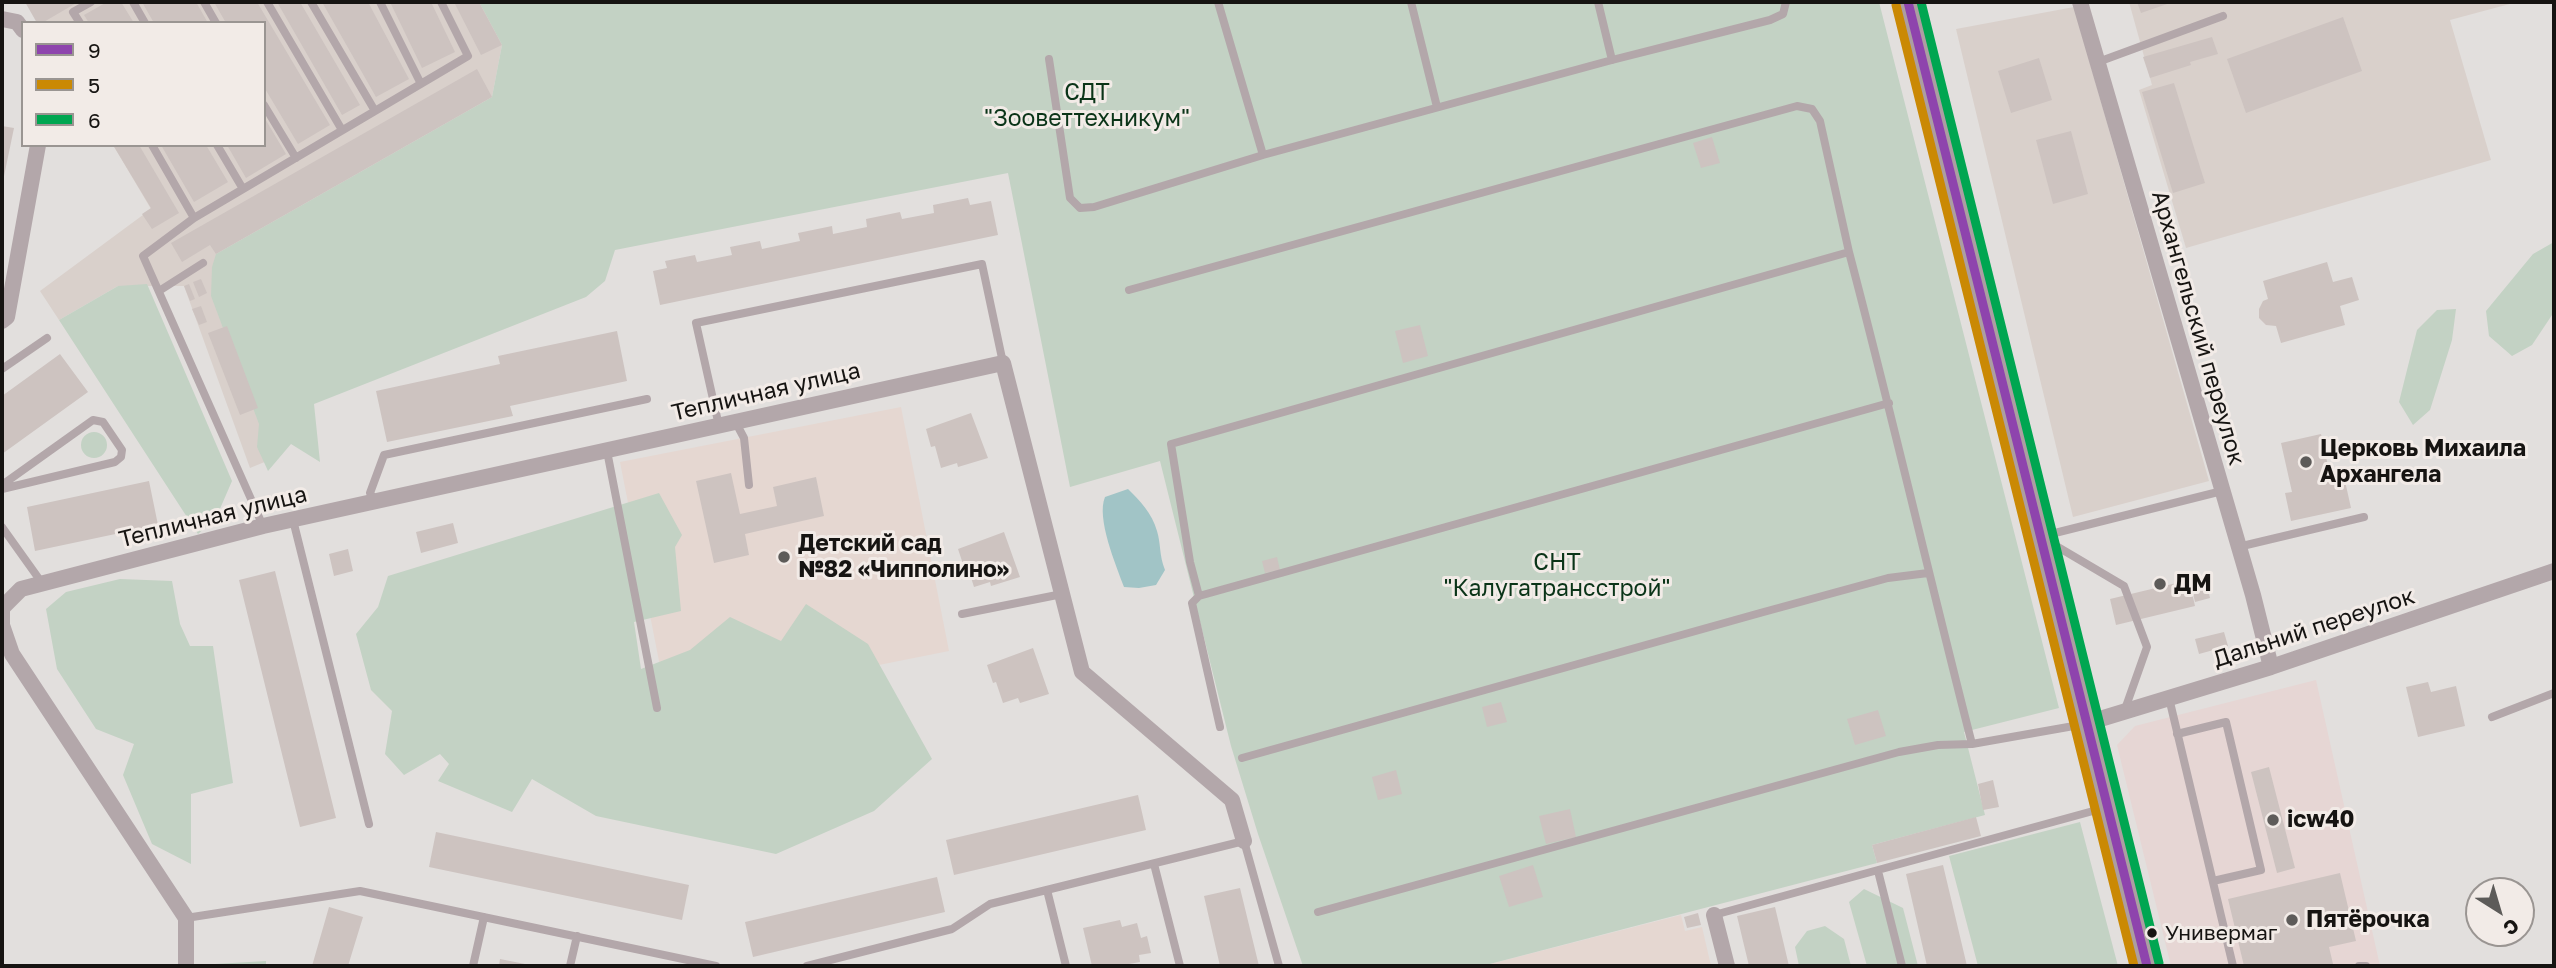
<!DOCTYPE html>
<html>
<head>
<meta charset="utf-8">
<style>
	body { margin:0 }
	#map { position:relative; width:2556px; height:968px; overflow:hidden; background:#e2dfdd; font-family:"Golos Text",sans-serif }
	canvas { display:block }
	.frame { position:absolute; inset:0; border:4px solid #161412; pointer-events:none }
	.legend { position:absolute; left:21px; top:21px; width:245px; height:126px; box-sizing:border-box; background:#f2ebe7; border:2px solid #9a9592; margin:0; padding:9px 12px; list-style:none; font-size:21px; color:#161412 }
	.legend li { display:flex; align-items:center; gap:14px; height:35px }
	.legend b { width:35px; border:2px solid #9a9592 }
	.north { position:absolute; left:2465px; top:877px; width:70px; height:70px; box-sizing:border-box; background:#f2ebe7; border:2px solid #9a9592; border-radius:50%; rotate:143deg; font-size:19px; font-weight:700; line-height:28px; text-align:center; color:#161412 }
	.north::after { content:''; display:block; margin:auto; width:24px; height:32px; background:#5d5b59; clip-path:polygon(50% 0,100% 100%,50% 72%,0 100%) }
</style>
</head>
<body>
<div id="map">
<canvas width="2556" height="968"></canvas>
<div class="frame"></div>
<ul class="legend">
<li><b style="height:9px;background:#8e44ad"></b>9</li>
<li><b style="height:9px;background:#ca8904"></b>5</li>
<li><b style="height:9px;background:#00a651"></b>6</li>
</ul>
<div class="north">С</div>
</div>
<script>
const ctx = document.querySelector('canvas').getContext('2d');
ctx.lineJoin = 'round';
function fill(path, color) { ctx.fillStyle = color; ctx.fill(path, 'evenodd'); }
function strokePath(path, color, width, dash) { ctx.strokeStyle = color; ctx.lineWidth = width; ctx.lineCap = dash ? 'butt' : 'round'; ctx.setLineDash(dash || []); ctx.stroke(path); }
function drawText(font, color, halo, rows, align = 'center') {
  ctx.font = font + ' "Golos Text",sans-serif'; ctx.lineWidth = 6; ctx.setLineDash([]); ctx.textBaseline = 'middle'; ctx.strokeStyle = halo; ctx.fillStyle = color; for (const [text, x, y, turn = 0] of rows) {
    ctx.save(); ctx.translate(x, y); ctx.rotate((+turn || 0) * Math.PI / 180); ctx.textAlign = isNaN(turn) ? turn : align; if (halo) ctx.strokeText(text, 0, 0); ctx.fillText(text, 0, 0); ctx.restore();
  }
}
const commercial = new Path2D(`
	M2316,680l64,286h-209l-54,-221 18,-19z`);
const built = new Path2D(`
	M26,2h453l23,43 -10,52 -276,157 63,202 -29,12 -66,-182h-66l-59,34 -19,-29 111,-82 -38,-64h151v-122h-226z
	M2129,2h388l-67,18 41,140 -305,88 -47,-158 13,-5z
	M2074,7l135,474 -136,36 -117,-488z`);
const education = new Path2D(`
	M901,407l48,244 -281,56 -48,-245z
	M1681,915l4,16 17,-4 9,39h-229z`);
const green = new Path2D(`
	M479,2h1400l180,706 -95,24 21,83 -113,30 5,18 -395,103h-179l-45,-132 -27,-88 -71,-285 -90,26 -62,-314 -393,77 -10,31 -19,16 -272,107 6,58 -29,-18 -23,27 -11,-24 2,-23 -48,-128 1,-29 4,-13 276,-157 10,-52z
	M2554,242v70l-22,33 -20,11 -23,-20 -3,-25 47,-57z
	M147,284l85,197 -16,37 -18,16 -139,-214 59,-34z
	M2456,309l-4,31 -22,70 -17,15 -14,-23 18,-72 20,-20z
	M81 445a13 13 0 1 1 26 0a13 13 0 1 1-26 0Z
	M659,493l23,42 -7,12 6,64 -47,11 7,47 49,-19 40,-33 51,24 25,-37 62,40 64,115 -58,52 -98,43 -180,-38 -64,-37 -20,33 -74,-31 11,-17 -9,-10 -36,21 -19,-21 7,-43 -21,-21 -15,-56 22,-27 10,-31z
	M120,579l52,2 8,43 10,22h23l20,137 -42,11v70l-39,-20 -29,-69 11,-31 -38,-15 -39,-60 -11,-60 20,-17z
	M2080,822l38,144h-140l-29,-110z
	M1864,889l39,19 15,58h-51l-18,-64z
	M1825,926l19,13 7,27h-52l-4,-19 12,-16z
	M266,961v5h-51v-2z`);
const water = new Path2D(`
	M1128,489c12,12 24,24 29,42 4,13 2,24 8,39l-9,15 -17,3 -15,-1c-8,-22 -28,-69 -19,-90z`);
const building = new Path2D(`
	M25,2h53l-36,21h-5z
	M107,2h14l13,21h-45l-5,-8z
	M142,2h54l12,21h-54z
	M214,2h43l73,123 -32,19 -34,-57v-64h-38z
	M277,2h23l60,103 -18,10z
	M322,2h46l41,77 -33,18z
	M390,2h41l24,50 -33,16z
	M454,2h25l23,43 -21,10z
	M2137,2h36l-32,11z
	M2343,17l19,54 -116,42 -19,-54z
	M2212,37l6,17 -28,8 1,3 -41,13 -7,-21z
	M2039,58l13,42 -41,13 -13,-42z
	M477,69l15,28 -276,157 -6,-9 -28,17 -11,-19z
	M2174,83l31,100 -32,10 -31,-101z
	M264,117l22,37 -40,24 -19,-33h37z
	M2,126l12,2 -11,53h-1z
	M2071,131l17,63 -35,10 -17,-64z
	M1712,137l8,26 -19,5 -8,-25z
	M113,145h26l40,68 -27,16 -10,-15 9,-6z
	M161,145h45l22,37 -34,20z
	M968,198l2,7 21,-4 7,34 -338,70 -7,-34 14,-3 -2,-7 30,-6 2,7 35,-7 -2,-8 30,-6 2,8 38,-8 -2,-8 34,-7 1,8 34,-7 -1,-8 34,-7 2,7 32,-6 -1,-8z
	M2327,262l6,20 19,-5 7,23 -19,6 5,19 -64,18 -5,-17 -10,-1 -7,-7v-9l4,-8 5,-2 -5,-18z
	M201,279l6,14 -8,4 -6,-15z
	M189,284l6,15 -5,2 -6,-15z
	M201,306l6,16 -8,3 -7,-16z
	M1420,325l8,31 -25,7 -8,-32z
	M227,326l31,82 -18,7 -32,-82z
	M617,331l10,50 -117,25 3,10 -126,26 -11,-51 124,-27 -2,-8z
	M60,354l28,38 -86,62v-58z
	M971,413l17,45 -30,9 -1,-4 -16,5 -6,-22 -4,1 -5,-18z
	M2321,434l11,50 13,-3 6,27 -60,13 -6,-28 7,-1 -11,-49z
	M731,473l9,41 37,-8 -4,-19 43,-10 8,39 -79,18 4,21 -35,8 -18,-82z
	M149,481l9,44 -123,26 -8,-44z
	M453,523l5,20 -37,10 -5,-21z
	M1004,532l16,45 -29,9 -1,-4 -16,5 -7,-22 -3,2 -6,-18z
	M348,549l5,22 -19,5 -5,-22z
	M1277,557l3,13 -15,3 -3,-12z
	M275,571l61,247 -36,9 -61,-247z
	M2189,580l6,26 -79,19 -6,-26z
	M2206,581l4,17 -15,4 -4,-17z
	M2224,632l4,14 -29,8 -4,-15z
	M1033,648l16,46 -29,9 -2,-5 -15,5 -7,-21 -3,1 -6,-18z
	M2428,682l3,10 25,-6 9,40 -47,11 -12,-50z
	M1501,702l6,20 -20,5 -5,-20z
	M1878,710l8,26 -31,9 -8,-26z
	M2269,767l26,101 -18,5 -26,-101z
	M1396,770l6,24 -24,6 -6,-23z
	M1993,780l6,27 -16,3 -5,-26z
	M1138,795l8,35 -192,45 -8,-35z
	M1570,809l6,28 -30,7 -7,-28z
	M1976,817l5,19 -104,27 -5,-18z
	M436,832l253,53 -7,35 -253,-53z
	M1533,865l10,32 -34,10 -10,-31z
	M1943,865l24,101h-40l-21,-92z
	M2340,873l16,68 -27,6 4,17 -10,2h-79l-16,-67z
	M937,877l8,35 -192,45 -8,-35z
	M1240,888l19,78h-39l-16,-70z
	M329,907l34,10 -15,49h-36z
	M1775,907l14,59h-40l-12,-50z
	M1698,913l3,12 -14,3 -3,-11z
	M1120,920l2,7 15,-4 4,15 6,-2 4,17 -12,2 1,7 -11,2v2h-37l-9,-38z
	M500,959l30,6v1h-31z`);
const lane = new Path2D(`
	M133,2l12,21
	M204,2l12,21
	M267,2l75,128
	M311,2l64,109
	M380,2l41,82
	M1218,2l45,153 349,-95 158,-40 13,-6 3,-12
	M1411,2l26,105
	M1598,2l14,58
	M80,23l-7,-11 18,-10
	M1049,59l21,139 10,10 14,-1 169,-52
	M2098,62l125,-46
	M264,105l32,53
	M152,145l42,73
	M217,145l26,44
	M1129,290l668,-184 15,3 8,12 29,131
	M159,291l44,-28
	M2,369l45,-31
	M736,423l8,15 5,47
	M719,426l-23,-103 286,-59 21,99
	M607,451l50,257
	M2,485l91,-65 10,2 19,28 -1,7 -6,5 -113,27
	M376,502l-6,-9 14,-38 263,-56
	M293,520l76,304
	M263,526l-120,-270 51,-38 274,-162 -27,-54
	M2,527l40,56
	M2043,536l179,-45
	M2046,540l78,46 23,61 -23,65
	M2238,547l126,-30
	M1199,596l-9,-34 -19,-118 678,-192c43,163 81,328 123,492
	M962,614l100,-20
	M2169,698l64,268
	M2492,717l62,-24
	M1220,727l-28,-124 7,-7 690,-193
	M2177,734l49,-12 35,148 -48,11
	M1242,758l518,-145 128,-35 40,-5
	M1154,864l26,102
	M1878,871l24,95
	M1047,890l19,76
	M1318,912l581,-160 39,-7 34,-1 113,-20
	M1714,915l390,-107
	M186,918l174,-27 356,75
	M473,966l11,-49
	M570,966l7,-30
	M807,966l145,-37 38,-25 254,-63 35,125
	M2359,966h7`);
const street = new Path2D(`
	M2080,2l173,593 18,72
	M2,19l15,3 6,8
	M2,321l5,-4 31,-172
	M2,606v19l10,29 174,264v48
	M3,607l18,-18 242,-63 740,-163 79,309 150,128 12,41
	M2087,723l184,-56 283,-96
	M1714,915l13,51`);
const primary = new Path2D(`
	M1908,2l239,964`);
const bus1 = new Path2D(`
	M1908,2l239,964`);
const bus2 = new Path2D(`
	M1896,5l238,961`);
const bus3 = new Path2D(`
	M1921,2l238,961`);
const markers = [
	[2306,462,7,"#5d5b59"],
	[784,557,7,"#5d5b59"],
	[2160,584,7,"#5d5b59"],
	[2273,820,7,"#5d5b59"],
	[2292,920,7,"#5d5b59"],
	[2152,933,6,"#161412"]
];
const busNames = [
	["Универмаг",2165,933]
];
const parkNames = [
	["СДТ",1087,93],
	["\"Зооветтехникум\"",1087,119],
	["СНТ",1557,563],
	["\"Калугатрансстрой\"",1557,589]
];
const streetNames = [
	["Архангельский переулок",2198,328,74],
	["Тепличная улица",766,392,-13],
	["Тепличная улица",213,517,-14],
	["Дальний переулок",2314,628,-18]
];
const poiNames = [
	["Церковь Михаила",2320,449],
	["Архангела",2320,475],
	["Детский сад",798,544],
	["№82 «Чипполино»",798,570],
	["ДМ",2174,584],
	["icw40",2287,820],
	["Пятёрочка",2306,920]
];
fill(commercial, '#e6d6d4');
fill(built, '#d9d0cb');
fill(education, '#e5d7d1');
fill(green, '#c3d2c4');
fill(water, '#a1c4c6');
fill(building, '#cdc3c0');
strokePath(lane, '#b3a7aa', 8);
strokePath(street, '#b3a7aa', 16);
strokePath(primary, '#ac9ea2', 24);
strokePath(bus1, '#8e44ad', 9);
strokePath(bus2, '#ca8904', 9);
strokePath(bus3, '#00a651', 9);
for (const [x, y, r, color] of markers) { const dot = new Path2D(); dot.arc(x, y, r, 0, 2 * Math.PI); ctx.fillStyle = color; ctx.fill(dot); strokePath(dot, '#f2ebe7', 2.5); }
drawText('21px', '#161412', '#f2ebe7', busNames, 'left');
drawText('23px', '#0a3418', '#f2ebe7', parkNames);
drawText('23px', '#161412', '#f2ebe7', streetNames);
drawText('bold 23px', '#161412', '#f2ebe7', poiNames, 'left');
</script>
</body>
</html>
